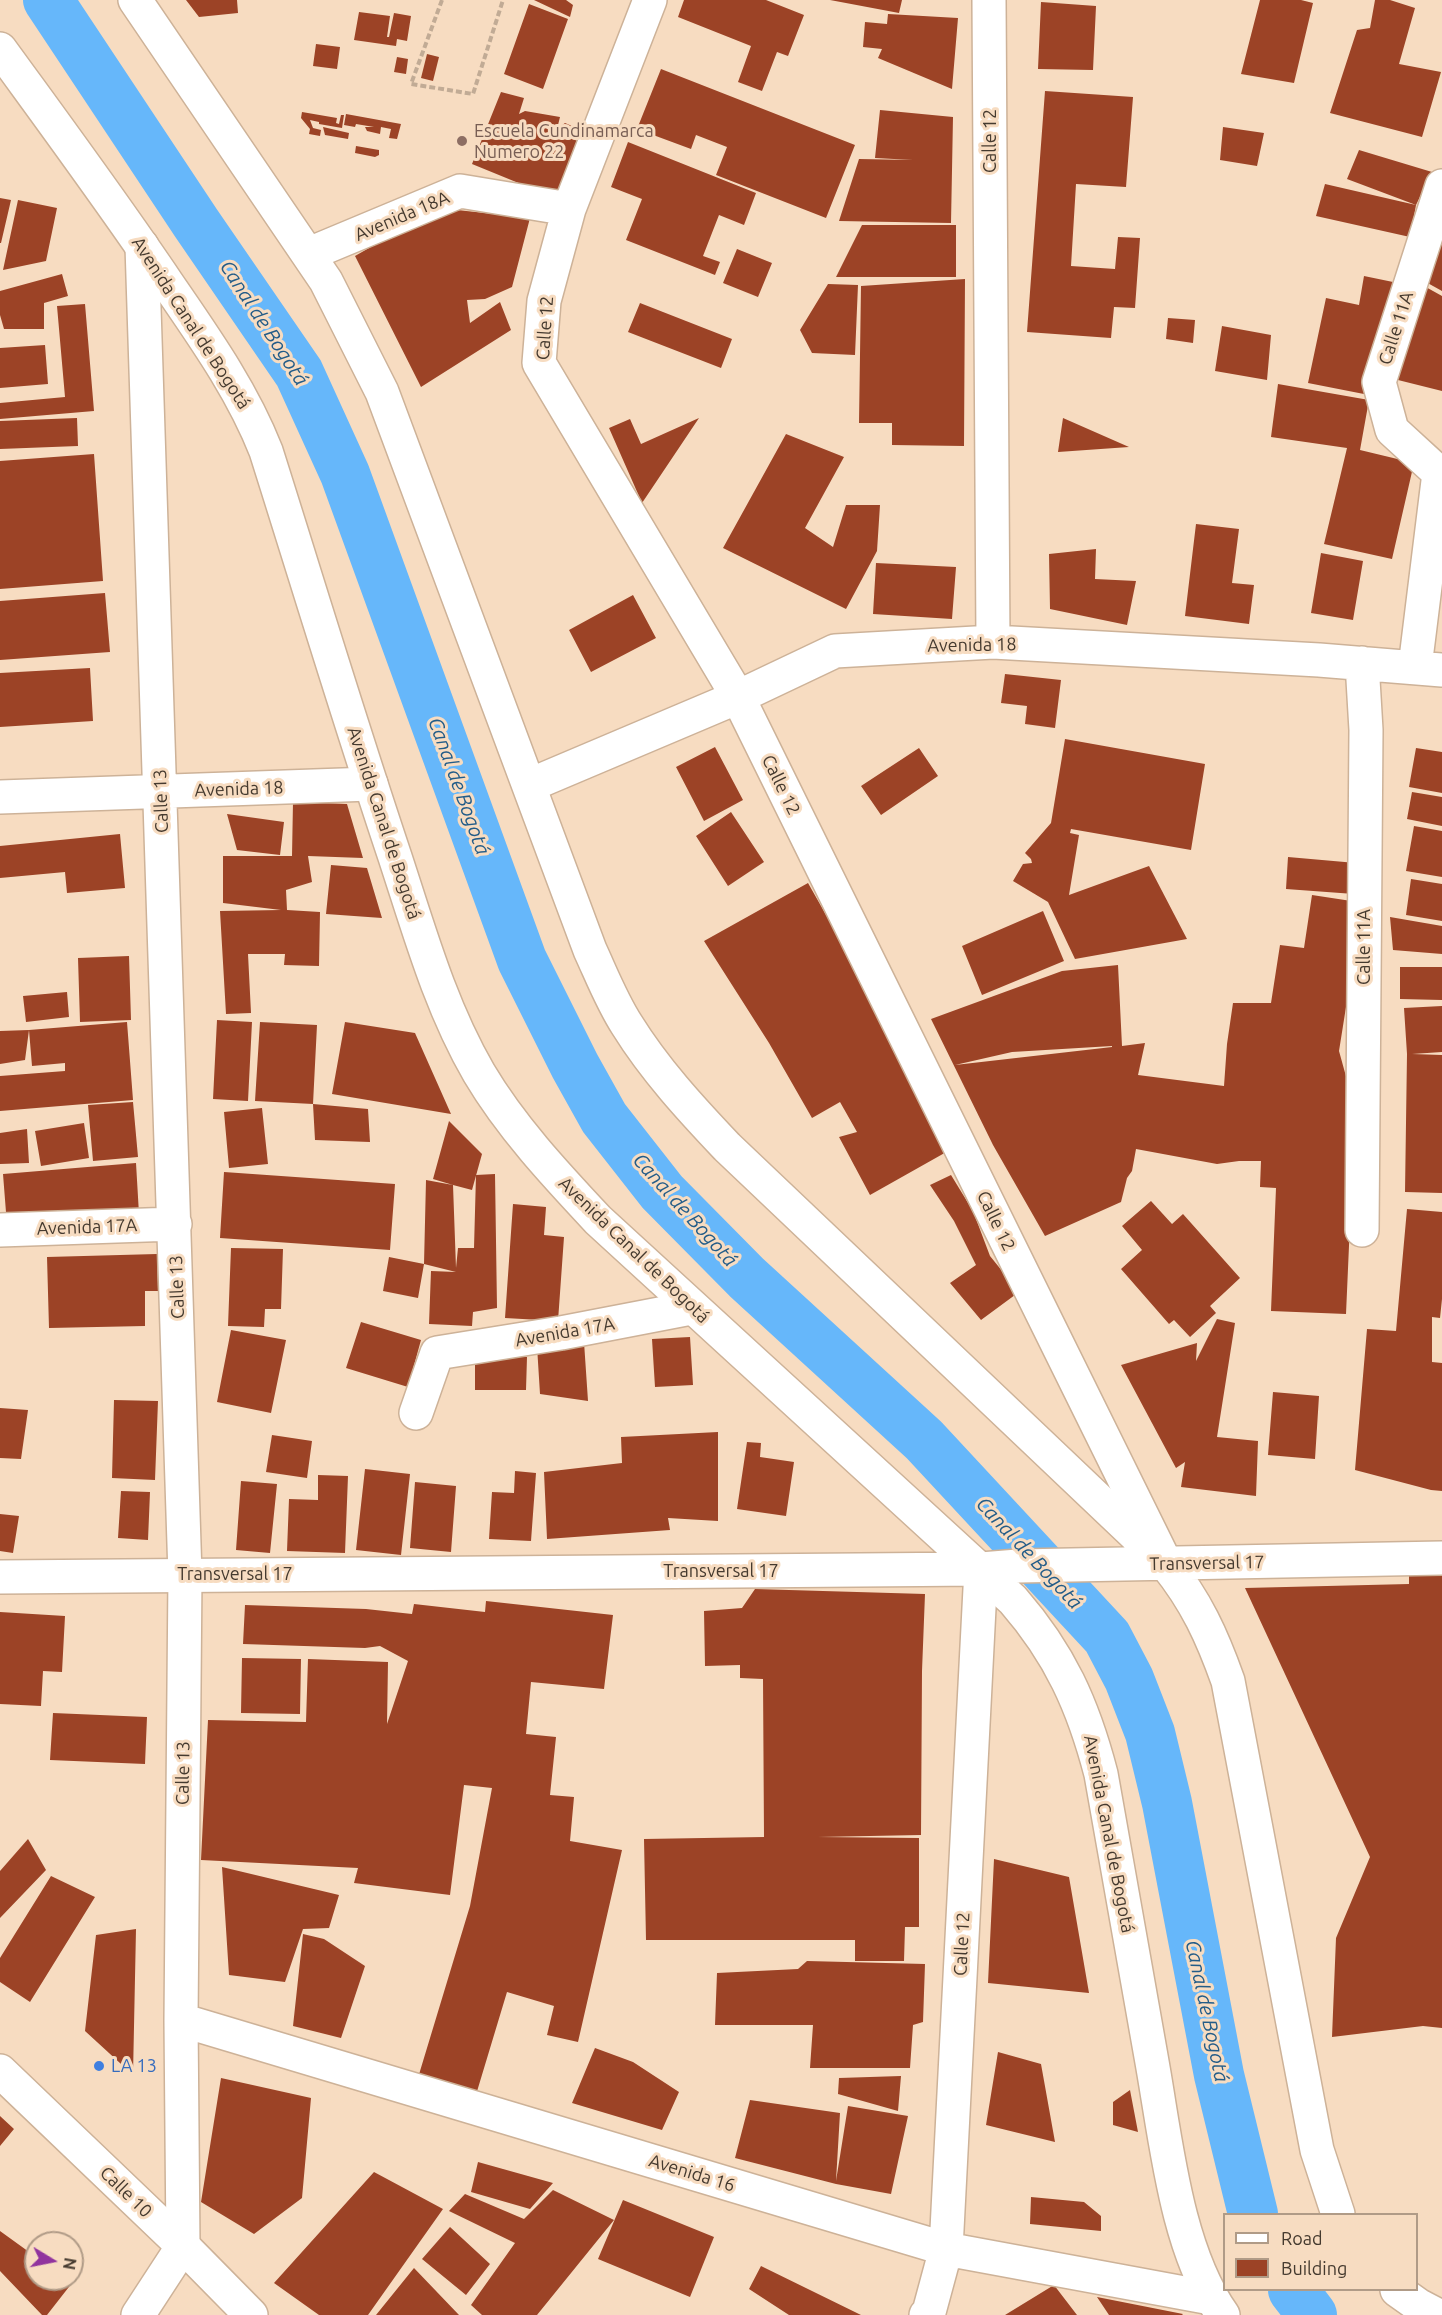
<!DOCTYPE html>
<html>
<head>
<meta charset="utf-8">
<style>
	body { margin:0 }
	#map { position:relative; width:1442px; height:2315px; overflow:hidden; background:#f7dcc1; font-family:Ubuntu,sans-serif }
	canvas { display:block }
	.legend { position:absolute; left:1223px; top:2213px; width:195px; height:78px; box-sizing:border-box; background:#f7dcc1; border:2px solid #b09b87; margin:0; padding:8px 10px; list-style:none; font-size:18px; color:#453a2f }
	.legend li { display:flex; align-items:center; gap:12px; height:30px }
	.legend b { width:30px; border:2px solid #b09b87 }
	.north { position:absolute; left:24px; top:2231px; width:60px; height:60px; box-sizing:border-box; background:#f7dcc1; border:2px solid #b09b87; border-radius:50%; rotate:100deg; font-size:16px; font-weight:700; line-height:24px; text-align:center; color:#453a2f }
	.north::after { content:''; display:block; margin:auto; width:21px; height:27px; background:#91349e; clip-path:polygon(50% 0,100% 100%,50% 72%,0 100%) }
</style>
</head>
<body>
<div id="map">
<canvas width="1442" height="2315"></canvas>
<ul class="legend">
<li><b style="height:8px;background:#fff"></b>Road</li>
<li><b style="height:16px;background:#9c4326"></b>Building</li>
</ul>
<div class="north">N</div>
</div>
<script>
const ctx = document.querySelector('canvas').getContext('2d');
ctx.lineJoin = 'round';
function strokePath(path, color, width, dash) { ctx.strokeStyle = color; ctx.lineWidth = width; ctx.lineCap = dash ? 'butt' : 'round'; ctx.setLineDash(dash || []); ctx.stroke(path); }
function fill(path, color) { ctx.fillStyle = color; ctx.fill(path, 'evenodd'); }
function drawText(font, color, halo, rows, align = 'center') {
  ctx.font = font + ' Ubuntu,sans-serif'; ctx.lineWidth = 6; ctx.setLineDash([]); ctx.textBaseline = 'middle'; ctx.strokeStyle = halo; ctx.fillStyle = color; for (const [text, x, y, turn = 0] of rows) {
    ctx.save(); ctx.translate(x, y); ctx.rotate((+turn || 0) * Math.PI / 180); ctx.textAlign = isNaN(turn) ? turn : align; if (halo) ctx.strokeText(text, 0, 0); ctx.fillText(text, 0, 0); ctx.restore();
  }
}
const canal = new Path2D(`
	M48,0l148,223 103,150 46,101 177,486 53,106 29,52 58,74 85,86 177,162 183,197 22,42 21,54 17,70 52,272 34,139
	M1293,2290l19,25`);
const building = new Path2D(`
	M186,0h51l1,13 -39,4z
	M534,0h32l7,5 -3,12z
	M684,0h82l38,15 -16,41 -11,-4 -15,39 -24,-9 13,-36 -73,-29z
	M830,0h72l-3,13z
	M1260,0h41l12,3 -19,80 -53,-9z
	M1375,0h15l25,8 -16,56 42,8 -19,65 -92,-24 27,-83 13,-2z
	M1041,2l55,4 -3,64 -55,-1z
	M529,4l39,15 -25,70 -39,-15z
	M359,12l31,4 -3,21h2l5,-24 17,3 -4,25 -10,-2 -1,7 -42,-6z
	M888,14l70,4 -6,71 -74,-31 4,-9 -19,-2 2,-25 22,2z
	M316,44l24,3 -3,22 -24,-3z
	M427,54l12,3 -6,24 -12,-3z
	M397,57l11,2 -2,15 -12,-2z
	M661,69l194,76 -29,73 -110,-43 11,-28 -31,-12 -5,14 -54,-20z
	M1045,91l88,6 -7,90 -50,-3 -5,82 44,3 3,-32 22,1 -5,70 -21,-1 -3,31 -84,-6z
	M501,92l23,6 -5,16 6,-3 35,6 -3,12 8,-6 7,3v7l-4,4 19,8 -22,57 -93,-38z
	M880,110l73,7 -2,106 -112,-2 20,-62 54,1 -38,-2z
	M302,112l35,6 -1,5 3,1 2,-9h3l-2,13 -23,-4v-2l-9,-2 3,8 8,2 -1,6 -11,-2 1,-5 -9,-11z
	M346,114l55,10 -4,15 -8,-1 2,-9 -10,-2 -1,7 -13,-3 -2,-4h9l-18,-3 -1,3 -11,-2z
	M323,127l26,6 -1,6 -23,-4z
	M1223,127l41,6 -7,33 -37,-6z
	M628,142l128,51 -12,32 -25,-10 -16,41 17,6 -5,13 -89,-35 16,-41 -31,-12z
	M356,146l23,4v5l-4,2 -20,-4z
	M1359,150l73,22 -16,33 -6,32 -94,-21 9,-32 91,21 -69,-26z
	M0,198l11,2 -10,43h-1z
	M18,200l39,8 -11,53 -43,9z
	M439,208l91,10 -18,69 -27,12 -18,1 3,23 30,-21 11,28 -90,57 -66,-131z
	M862,225h94v52h-120z
	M1442,232v59l-18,-10z
	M737,249l35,14 -14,34 -35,-14z
	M62,274l6,22 -24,7v26h-40l-4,-14v-24z
	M1364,276l29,6 -24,113 -61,-12 18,-85 33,7z
	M965,279l-1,167 -72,-1v-22h-33l2,-137z
	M828,284l30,1 -3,70 -43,-2 -12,-23z
	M1424,286l18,10v95l-52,-13z
	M640,303l92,36 -11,29 -93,-36z
	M85,304l9,107 -94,8v-16l65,-6 -8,-91z
	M1168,318l27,2 -2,23 -27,-4z
	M1222,326l49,9 -4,45 -52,-9z
	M45,345l3,39 -48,4v-40z
	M1278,384l91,16 -9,50 54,13 -22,96 -68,-15 23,-96 -76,-11z
	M77,418l1,28 -78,3v-28z
	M699,418l-57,85 -33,-75 21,-9 11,25z
	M1063,418l66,29 -71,5z
	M786,434l58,23 -39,71 28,19 13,-42h34l-3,46 -31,58 -123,-61z
	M94,454l9,127 -103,8v-128z
	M1196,524l43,5 -7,54 22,2 -5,39 -64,-8z
	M1096,549l-1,30 41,2 -9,44 -77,-16 -1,-55z
	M1321,553l42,8 -10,59 -42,-7z
	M876,563l80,4 -4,52 -79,-5z
	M105,593l5,59 -110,8v-59z
	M633,595l23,43 -65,34 -22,-42z
	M90,668l3,53 -93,6v-54z
	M1005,674l56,6 -6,48 -30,-4 2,-18 -26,-3z
	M1065,739l140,25 -14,86 -120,-21 -1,4 9,2 -10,60 80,-29 38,73 -112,20 -27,-57 -35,-21 10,-17 9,-1 -1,-4 -6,-6 26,-30z
	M715,747l28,53 -39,21 -28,-54z
	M919,748l19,28 -57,39 -20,-29z
	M1416,748l26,4v41l-33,-6z
	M1412,792l30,5v29l-35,-7z
	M293,802l54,2 16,54 -55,-2 4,26 -26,8 1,20 33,2 -1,54 -35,-1 1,-11h-37l3,59 -25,1 -6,-103 61,-1 -58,-7v-47h69z
	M731,812l33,50 -36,24 -32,-50z
	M227,814l57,8 -4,33 -43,-5z
	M1414,826l28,5v46l-36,-6z
	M120,834l5,54 -58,5 -2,-21 -65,6v-32z
	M1288,857l68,6 -2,31 -68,-5z
	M331,865l36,3 15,50 -56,-4z
	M1411,879l31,5v37l-36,-6z
	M808,883l149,263 -87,49 -31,-58 18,-5 -17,-30 -28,16 -43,-75 -65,-102z
	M1312,895l46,7 -1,106 -11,-1 -7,44 16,58 -9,205 -75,-3 5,-123 -16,-1 1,-26h-22l-22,3 -81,-15 -4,22 -5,7 -6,24 -76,34 -52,-91 -62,-126 131,-48 56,-6 4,81 23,-3 -7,32 86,11 3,-42 6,-41h38l9,-58 24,3zM1112,1046v1l-157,18 57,-13z
	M1043,911l21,50 -82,34 -20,-49z
	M1390,917l52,9v28l-49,-4z
	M129,956l2,64 -51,2 -2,-64z
	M1400,967h42v33l-42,-1z
	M67,992l2,25 -43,5 -3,-26z
	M1442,1006v46l-30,2 30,1v138l-37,-1 2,-138 -3,-46z
	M217,1020l35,2 -4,79 -35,-2z
	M127,1022l6,78 -133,11v-35l65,-5v-8l-33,3 -3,-36z
	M260,1022l57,3 -4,79 55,5 2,33 -55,-2 -2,-36 -58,-3z
	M345,1022l70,11 36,81 -119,-20z
	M29,1030l-4,30 -25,4v-33z
	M133,1102l5,55 -45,4 -5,-56z
	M262,1108l6,56 -39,4 -5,-56z
	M449,1121l33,33 -10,36 -19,-5 3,83 2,-20h16l2,-73 19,-1 2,134 -24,4 -1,14 -43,-2 2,-53 25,1 -32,-8 2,-84 27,5 -20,-6z
	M84,1123l5,35 -48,8 -6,-35z
	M27,1129l2,34 -29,1v-31z
	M136,1163l3,51 -132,11 -4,-51z
	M224,1172l171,12 -5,66 -170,-12z
	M951,1175l22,36 17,45 29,36 -38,28 -31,-37 26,-18 -22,-44 -24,-36z
	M1151,1201l21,23 11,-10 57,64 -30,28 6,7 -26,24 -16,-17 -5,4 -48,-55 21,-19 -20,-24z
	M513,1204l33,3 -2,28 20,2 -6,84 -53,-3z
	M1407,1209l35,3v87l-2,19 -8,-1v45l10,1v128l-11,-1 -76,-20 12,-141 29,2z
	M231,1248l52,1 -2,60h-16l-1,18 -36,-1z
	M157,1254l1,37h-13v35l-96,2 -2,-71z
	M389,1257l35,7 -6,34 -35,-7z
	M1217,1319l18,4 -18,114 41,4 -2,55 -75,-9 4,-25 -9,6 -55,-103 76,-22 -1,18z
	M361,1322l60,18 -13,47 -62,-19z
	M231,1330l55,10 -15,73 -54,-11z
	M690,1337l3,48 -38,2 -3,-48z
	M584,1342l4,59 -48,-7 -3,-48z
	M475,1357h52l-1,33h-51z
	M1273,1392l46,4 -4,63 -47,-4z
	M114,1400l44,1 -3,79 -43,-2z
	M0,1408l28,2 -7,49 -21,-1z
	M718,1432v89l-50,-3 2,12 -123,9 -3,-67 78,-9 -1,-26z
	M272,1435l40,6 -5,37 -41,-6z
	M747,1442l14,1 -1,14 34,5 -8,54 -49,-7z
	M365,1469l45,5 -9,81 -45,-5z
	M515,1471l21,2 -5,68 -42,-2 3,-47 22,1z
	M318,1475l30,1 -3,77 -58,-2 2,-52 29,1z
	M241,1481l36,3 -7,69 -34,-3z
	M415,1482l41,4 -5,66 -41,-4z
	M121,1491l29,1 -2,48 -30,-2z
	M0,1514l19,2 -6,37 -13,-2z
	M1442,1574v454l-19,-2 -91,11 4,-99 34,-81 -125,-269 164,-4v-9z
	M755,1589l170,5 -3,77 -1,164 -103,2 101,1v89h-14l-1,34h-49v-21h-209l-2,-101 120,-2 -1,-158 -23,-1v-13l-35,1 -1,-55 38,-3z
	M486,1601l127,14 -9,74 -73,-7 -5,52 30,3 -6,58 24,2 -4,44 52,9 -44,192 -31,-7 7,-29 -47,-14 -32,106 -58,-17 53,-175 22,-118 -28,-3 -14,110 -96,-12 4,-15 -157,-8 7,-140 98,2 2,-63 80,3 -1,62 21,-63 -28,-15 -15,2 -122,-4 2,-39 121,4 46,5 2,-10 71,8z
	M0,1612l65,4 -3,56 -19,-1 -2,35 -41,-2z
	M242,1658l59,1 -1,55 -59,-1z
	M53,1713l94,4 -2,47 -95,-4z
	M28,1839l18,31 -46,48v-47z
	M994,1859l75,18 20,116 -101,-10z
	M222,1867l117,28 -10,33 -26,1 -18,53 -56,-7z
	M51,1876l44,21 -65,105 -30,-20v-24z
	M136,1929l-3,146 -48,-44 11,-96z
	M303,1934l21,5 41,27 -24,72 -48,-12z
	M807,1961l118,3 -2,58 -10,3 -3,43h-100l3,-43h-98l2,-52 81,-4z
	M595,2048l38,14 46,30 -17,38 -90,-27z
	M998,2052l43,12 14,78 -69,-17z
	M901,2076l-3,35 -60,-17 1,-16z
	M221,2078l90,20 -9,100 -48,36 -53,-32z
	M1130,2090l8,42 -25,-7v-23z
	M750,2100l90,13 -4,68 12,-75 60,10 -17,78 -55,-10 -101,-26z
	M0,2116l14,13 -14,17z
	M478,2162l75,21 -23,26 -59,-17z
	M374,2172l69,37 -75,106h-49l-45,-32z
	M553,2190l61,30 -77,95h-55l-11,-10 44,-62 -66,-32 16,-17 59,25z
	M1031,2197l53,5 17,14v15l-71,-7z
	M623,2200l91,37 -24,60 -92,-38z
	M450,2227l40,37 -24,31 -44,-36z
	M0,2231l36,26v22h31l5,4 -25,32h-5l-42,-44z
	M761,2266l100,49h-72l-40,-26z
	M414,2268l45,47h-83z
	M1054,2285l23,30h-72z
	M1097,2297l86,17 -1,1h-73z`);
const path = new Path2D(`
	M442,0l-31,84 62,10 30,-94`);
const street = new Path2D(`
	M650,0l-81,209 -25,92 -5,62 199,334 427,865
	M989,0l4,642
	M309,254l151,-63 109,18
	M1415,667l24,-194 -47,-43 -13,-48 63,-196
	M530,785l208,-88 97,-46 158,-9 326,18 123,10
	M0,797l371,-13
	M0,1230l175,-6
	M1362,1230l4,-500 -4,-67
	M416,1413l21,-60 124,-20 130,-25
	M181,2020l765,229 265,49
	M138,2315l45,-69 -2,-226 4,-445 -43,-1329
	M926,2315l3,-3 17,-63 35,-680`);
const secondary = new Path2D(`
	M135,0l191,281 56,111 208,558c12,26 22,52 37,75 28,45 64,84 100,122l439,417c30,37 46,72 62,117l89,469 21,64
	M0,49c56,77 113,154 167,234 37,54 75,107 99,168 43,136 84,272 129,406 24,73 45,149 84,216 32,54 76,101 119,147l415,380c47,54 70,105 88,174 17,96 34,192 51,288 14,78 24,187 71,253
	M0,1577l981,-8 37,-3 424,-8
	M0,2071l183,175 68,69
	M1397,2290l21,15 19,10`);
const markers = [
	[462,141,6,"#8d6e63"],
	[99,2066,6,"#3f7fe0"]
];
const educationNames = [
	["Escuela Cundinamarca",474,131],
	["Numero 22",474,152]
];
const streetNames = [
	["Calle 12",990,141,-90],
	["Avenida 18A",402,216,-23],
	["Avenida Canal de Bogotá",191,323,57],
	["Calle 12",545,328,-86],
	["Calle 11A",1396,328,-72],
	["Avenida 18",972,645,-1],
	["Calle 12",781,785,64],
	["Avenida 18",239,789,-2],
	["Calle 13",161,801,-92],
	["Avenida Canal de Bogotá",384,823,72],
	["Calle 11A",1364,947,-90],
	["Calle 12",996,1221,64],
	["Avenida 17A",87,1227,-2],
	["Avenida Canal de Bogotá",634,1250,44],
	["Calle 13",177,1287,-92],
	["Avenida 17A",565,1332,-10],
	["Transversal 17",1207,1563,-1],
	["Transversal 17",721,1571],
	["Transversal 17",235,1574],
	["Calle 13",183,1773,-89],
	["Avenida Canal de Bogotá",1109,1834,79],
	["Calle 12",962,1944,-87],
	["Avenida 16",692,2173,17],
	["Calle 10",126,2192,44]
];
const shopNames = [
	["LA 13",111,2066]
];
const waterNames = [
	["Canal de Bogotá",264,323,57],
	["Canal de Bogotá",459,786,70],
	["Canal de Bogotá",685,1210,48],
	["Canal de Bogotá",1029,1553,47],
	["Canal de Bogotá",1207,2011,78]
];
strokePath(canal, '#66b7fa', 50);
fill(building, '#9c4326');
strokePath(street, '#cdb298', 36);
strokePath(secondary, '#cdb298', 36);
strokePath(path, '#c1ab95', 4, [6, 3]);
strokePath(street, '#fff', 33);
strokePath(secondary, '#fff', 33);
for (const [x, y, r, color] of markers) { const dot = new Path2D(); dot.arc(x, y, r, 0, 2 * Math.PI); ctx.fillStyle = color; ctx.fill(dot); strokePath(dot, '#f7dcc1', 2); }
drawText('18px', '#785e54', '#f7dcc1', educationNames, 'left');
drawText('18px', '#453a2f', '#f7dcc1', streetNames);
drawText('18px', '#366cbe', '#f7dcc1', shopNames, 'left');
drawText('italic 20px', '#235c88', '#f7dcc1', waterNames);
</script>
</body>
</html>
